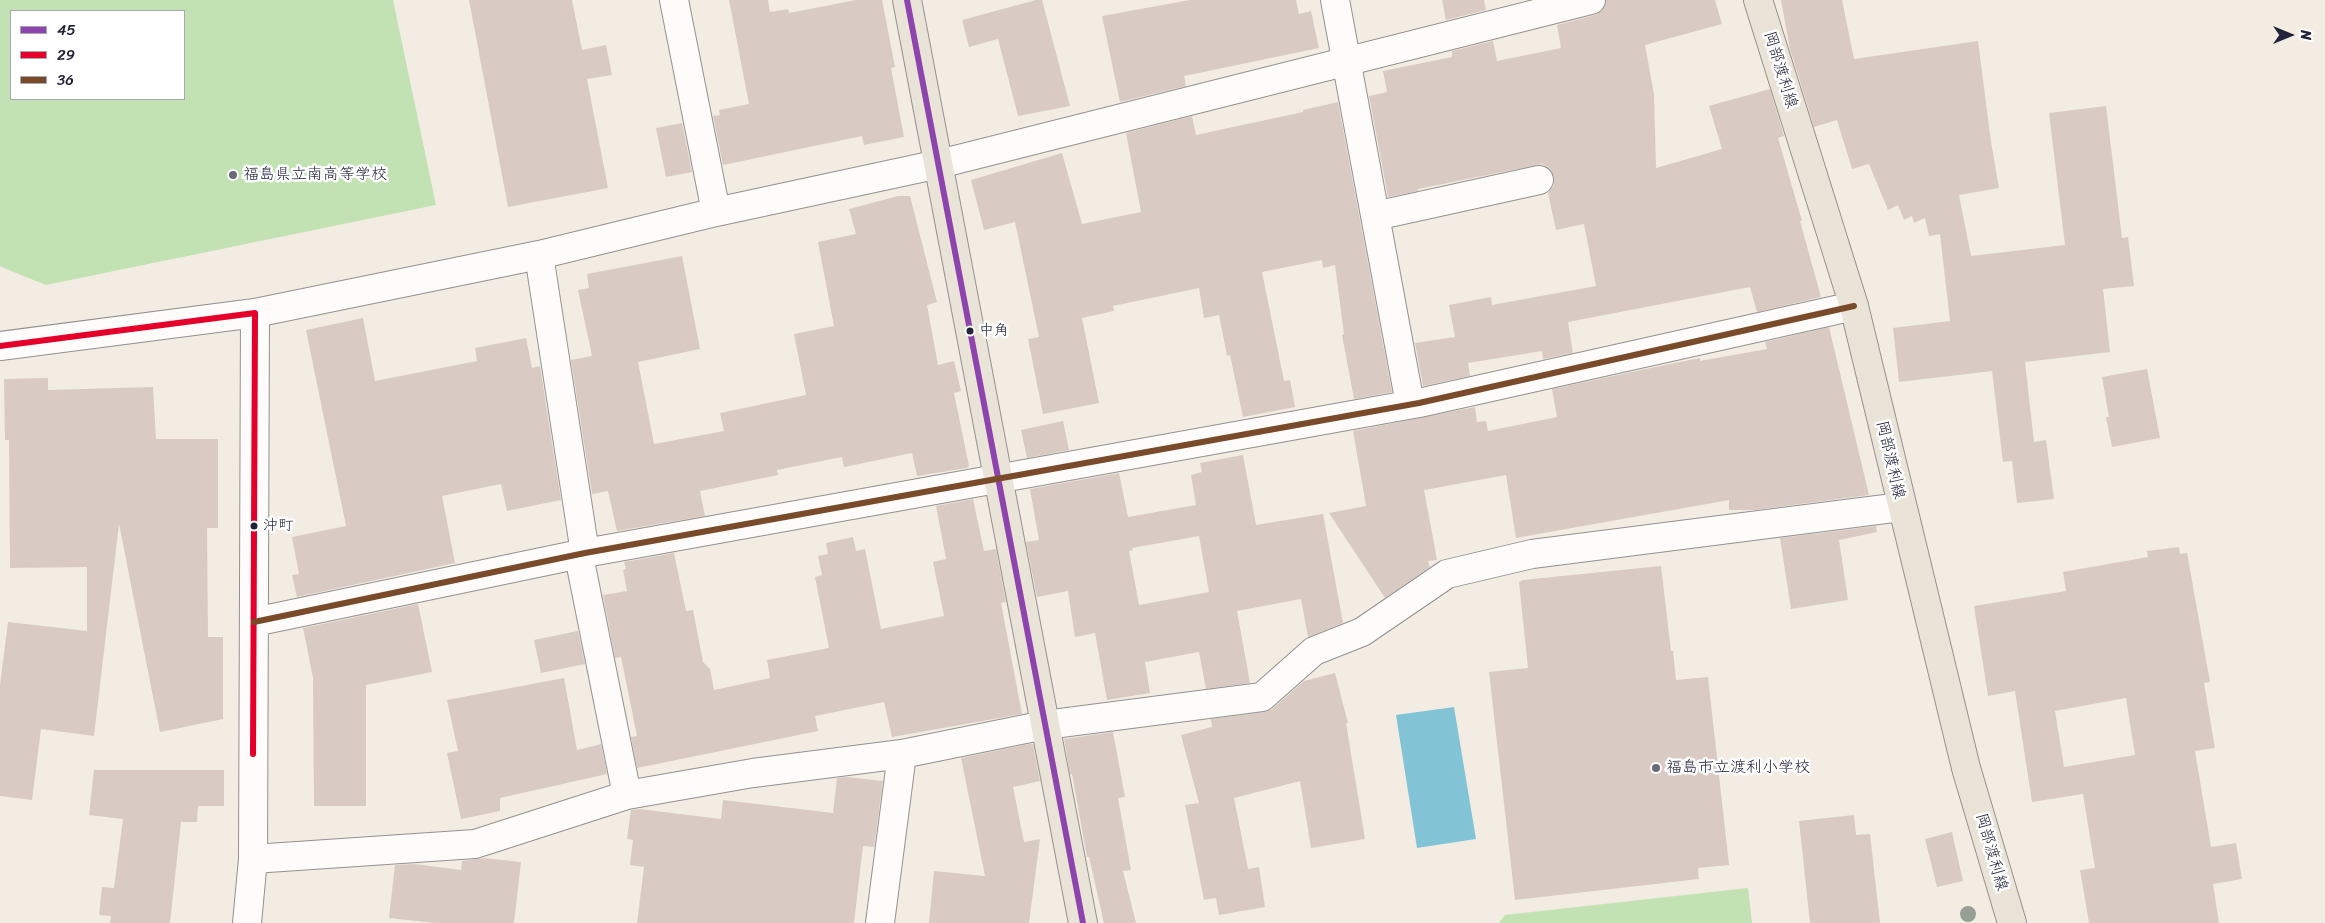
<!DOCTYPE html>
<html>
<head>
<meta charset="utf-8">
<style>
	body { margin:0 }
	#map { position:relative; width:2325px; height:923px; overflow:hidden; background:#f2ece2; font-family:Sriracha,sans-serif }
	canvas { display:block }
	.legend { position:absolute; left:10px; top:10px; width:175px; height:90px; box-sizing:border-box; background:#fff; border:1px solid #a7a7b1; margin:0; padding:6px 9px; list-style:none; font-size:15px; color:#22223b }
	.legend li { display:flex; align-items:center; gap:10px; height:25px }
	.legend b { width:25px; border:1px solid #a7a7b1 }
	.north { position:absolute; left:2265px; top:10px; width:50px; height:50px; -webkit-text-stroke:4px #fff; paint-order:stroke; rotate:90deg; font-size:14px; font-weight:700; line-height:20px; text-align:center; color:#22223b }
	.north::after { content:''; display:block; margin:auto; width:18px; height:22px; background:#22223b; clip-path:polygon(50% 0,100% 100%,50% 72%,0 100%) }
</style>
</head>
<body>
<div id="map">
<canvas width="2325" height="923"></canvas>
<ul class="legend">
<li><b style="height:6px;background:#8e44ad"></b>45</li>
<li><b style="height:6px;background:#e4002b"></b>29</li>
<li><b style="height:6px;background:#7a4b2a"></b>36</li>
</ul>
<div class="north">N</div>
</div>
<script>
const ctx = document.querySelector('canvas').getContext('2d');
ctx.lineJoin = 'round';
function fill(path, color) { ctx.fillStyle = color; ctx.fill(path, 'evenodd'); }
function strokePath(path, color, width, dash) { ctx.strokeStyle = color; ctx.lineWidth = width; ctx.lineCap = dash ? 'butt' : 'round'; ctx.setLineDash(dash || []); ctx.stroke(path); }
function drawText(font, color, halo, rows, align = 'center') {
  ctx.font = font + ' Sriracha,"Klee One",sans-serif'; ctx.lineWidth = 5; ctx.setLineDash([]); ctx.textBaseline = 'middle'; ctx.strokeStyle = halo; ctx.fillStyle = color; for (const [text, x, y, turn = 0] of rows) {
    ctx.save(); ctx.translate(x, y); ctx.rotate((+turn || 0) * Math.PI / 180); ctx.textAlign = isNaN(turn) ? turn : align; if (halo) ctx.strokeText(text, 0, 0); ctx.fillText(text, 0, 0); ctx.restore();
  }
}
const green = new Path2D(`
	M0,0h393l43,205 -390,80 -42,-17 -4,-2zM184,11v88h-173v-88z
	M1748,888l4,35h-253l6,-8z`);
const water = new Path2D(`
	M1454,707l22,132 -59,9 -21,-133z`);
const building = new Path2D(`
	M469,0h103l10,50 24,-5 6,30 -25,4 21,109 -100,19z
	M729,0h39l2,12 18,-3 1,4 67,-13h26l13,67 -4,1 13,69 -40,8 -2,-9 -139,29 -10,-49 7,-1 -1,-5 30,-6z
	M1036,0h6l28,106 -52,10 -20,-77 -29,8 -7,-27z
	M1190,0h106l3,14 12,-3 8,37 -135,28 2,10 -66,16 -18,-86z
	M1442,0h42l2,10 -40,10z
	M1606,0h109l7,24 -77,21 9,49 2,74 66,-19 -13,-43 61,-17 14,47 -6,2 24,83h-2l21,76 -64,15 -7,-25 -182,35 5,31 -30,6 -1,-8 -74,12 2,13 -47,10 -8,-43 40,-6 -6,-32 42,-8 1,8 104,-19 -12,-62 -28,6 -8,-37 6,-8v-8l-4,-8 -8,-5 -124,25v2l-30,6 -19,-101 18,-4 -4,-21 69,-14v-6l41,-10 4,20 64,-13 -4,-23 38,-10 7,-4z
	M1781,0h61l12,59 124,-18 13,101 8,46 -40,7 12,61 94,-11 -16,-132 57,-7 16,132 6,-1 6,49 -31,3 7,63 -85,10 9,80 12,-2 8,59 -37,4 -5,-42 -9,1 -11,-91 -93,11 -6,-54 57,-7 -10,-87 -11,2 -4,-18 -11,5 -2,-7 -8,4 -6,-15 -10,5 -19,-46 -17,5 -15,-49 -23,7 -24,-78z
	M1338,102l54,290 -38,7 -12,-64 2,-1 -9,-69 -12,3 -1,-8 -60,12 22,109 6,-1 5,27 -52,10 -13,-62 -3,1 -8,-41 -15,3 -5,-30 -86,18 1,5 -32,7 17,85 -56,11 -15,-75 11,-2 -24,-115 -31,8 -13,-50 91,-27 20,71 59,-12 -15,-79 66,-17 4,19 107,-23v-2z
	M682,123l10,49 -26,5 -10,-49z
	M898,196h12l27,106 -10,3 11,60 16,-4 7,30 -7,2 15,73 -2,2 -50,8 -5,-23 -68,14 -2,-10 -65,13 1,5 -78,16 5,25 -88,15 -9,-40 -16,3 -21,-134 21,-4 -14,-66 11,-2 -2,-14 95,-18 18,93 -62,13 16,82 70,-13 -4,-18 86,-18 -12,-61 40,-8 -16,-84 38,-8 -7,-25z
	M363,318l12,63 102,-20 -2,-13 51,-10 6,30 8,-2 21,134 -54,11 -6,-27 -59,12 13,67 -158,34 -5,-22 7,-1 -7,-37 54,-11 -40,-196z
	M1829,327l40,168 -114,15h-26v-10l-213,38 -10,-63 -82,15 13,70 -9,1 2,6 -45,31 -56,-85 37,-7 -13,-75 122,-24 2,15 9,-1 2,10 69,-14 -5,-28 103,-22 45,-9v3l67,-12 -2,-7z
	M2147,369l13,69 -48,9 -6,-30h3l-7,-40z
	M48,378v12l105,-3 3,52h62v89h-11l1,109h15v82l-63,13 -41,-208 -25,212 -53,-7 -9,71 -32,-4v-111l8,-63 79,9v-64l-77,1 -1,-128h-4l-1,-61z
	M1063,421l6,29 -42,8 -6,-28z
	M1243,455l13,70 67,-11 20,109 -35,14 -7,-38 -64,12 13,72 -44,6 -7,-37 -54,10 5,31 -43,7 -12,-67 -20,4 -7,-46 -31,6 -11,-55 13,-2 -9,-51 89,-16 9,44 68,-12 -5,-30 11,-3 -2,-9zM1199,536l10,56 -70,13 -10,-54 4,-1 -1,-2z
	M973,499l11,52 12,-2 10,53 -5,1 21,111 -130,23 -8,-35 -69,14 3,15 -181,37 -6,-31 6,-1 -16,-79 -6,1 -12,-63 24,-4 -4,-21 3,-1 -2,-7 50,-9 12,58 7,-1 10,52 7,7 4,21 56,-12 -3,-18 62,-12 -14,-71 7,-2 -4,-19 10,-2 -2,-11 27,-6 3,14 9,-2 16,80 63,-13 -11,-54 13,-3 -10,-53z
	M1876,526l1,6 -38,8 9,60 -57,9 -11,-71z
	M2179,547l1,7 7,-1 23,129 -6,1 11,65 -20,3 16,96 25,-4 6,36 -29,5 6,39h-130l-9,-53 15,-2 -12,-74 -51,8 -17,-111 -27,5 -14,-90 92,-15 -3,-19 85,-15 -1,-6zM2126,698l9,57 -71,12 -9,-56z
	M1661,566l10,85h2l3,29 32,-3 21,188 -31,3 1,11 -184,21 -26,-228 39,-4 -9,-86 4,-2z
	M418,604l14,68 -66,13v121h-52l-1,-128 -10,-50z
	M578,631l7,33 -44,9 -7,-33z
	M1335,673l13,50h-2l19,116 -54,9 -11,-67 -66,17 14,71 11,-2 6,40 -46,8 -3,-17 -12,2 -19,-95 14,-2 -18,-68 31,-8 -1,-8 54,-7 7,-3 32,-28z
	M564,678l13,72 24,-6 6,30 -107,24v13l-39,8 -14,-66 11,-2 -11,-51z
	M1113,732l12,65 -7,1 13,72 -8,1 13,52h-32l-15,-66h-2l-15,-83h-2l-6,-35z
	M1029,744h4l7,37 -27,6 11,55 16,-3 -11,84h-100l5,-52 51,5 -24,-118z
	M94,770h130v36h-26l-1,16h-16l-11,101h-60l1,-7 -12,-1 3,-28 12,1 9,-69 -34,-4z
	M847,777l36,4 -9,66 -11,-1 -9,77h-217l7,-56 -14,-2 3,-25 -6,-1 4,-29 8,-1 82,10 2,-19 110,13 4,-35z
	M1854,815l2,20 14,-1 10,89h-70l-11,-102z
	M1952,832l11,49 -26,6 -12,-48z
	M484,858l37,4 -7,61h-79l-46,-5 6,-53 19,-1 47,6 1,-9z`);
const minor = new Path2D(`
	M674,0l42,212
	M1335,0l75,404
	M1375,216l164,-36
	M539,255l46,298
	M255,313l284,-58 177,-43 223,-48 652,-164
	M0,346l255,-33 -2,546 -6,64
	M579,556l48,239
	M254,622l331,-69 834,-150 435,-97
	M253,859l222,-15 152,-49 126,-22 149,-19 143,-29 217,-28 52,-46 48,-19 85,-58 85,-20 369,-47
	M880,923l22,-169`);
const major = new Path2D(`
	M907,0l176,923
	M1758,0l96,306 112,462 46,155`);
const bus1 = new Path2D(`
	M907,0l176,923`);
const bus2 = new Path2D(`
	M0,346l255,-33 -2,441`);
const bus3 = new Path2D(`
	M254,622l331,-69 834,-150 435,-97`);
const trees = [
	[1968,914]
];
const markers = [
	[233,175,5,"#6b6975"],
	[970,331,4.5,"#22223b"],
	[254,526,4.5,"#22223b"],
	[1656,768,5,"#6b6975"]
];
const busNames = [
	["中角",979,331],
	["沖町",263,526]
];
const streetNames = [
	["岡部渡利線",1780,70,73],
	["岡部渡利線",1890,460,77],
	["岡部渡利線",1991,852,74]
];
const poiNames = [
	["福島県立南高等学校",243,175],
	["福島市立渡利小学校",1666,768]
];
fill(green, '#c2e2b4');
fill(water, '#82c3d6');
fill(building, '#d9cbc3');
strokePath(minor, '#949190', 30);
strokePath(major, '#949190', 30);
strokePath(minor, '#fdfcfb', 28);
strokePath(major, '#eae4d8', 28);
strokePath(bus1, '#8e44ad', 6);
strokePath(bus2, '#e4002b', 6);
strokePath(bus3, '#7a4b2a', 6);
ctx.fillStyle = '#97a096';
for (const [x, y] of trees) { ctx.beginPath(); ctx.arc(x, y, 8, 0, 2 * Math.PI); ctx.fill(); }
for (const [x, y, r, color] of markers) { const dot = new Path2D(); dot.arc(x, y, r, 0, 2 * Math.PI); ctx.fillStyle = color; ctx.fill(dot); strokePath(dot, '#fff', 2); }
drawText('15px', '#22223b', '#fff', busNames, 'left');
drawText('16px', '#22223b', '#fff', streetNames);
drawText('16px', '#22223b', '#fff', poiNames, 'left');
</script>
</body>
</html>
